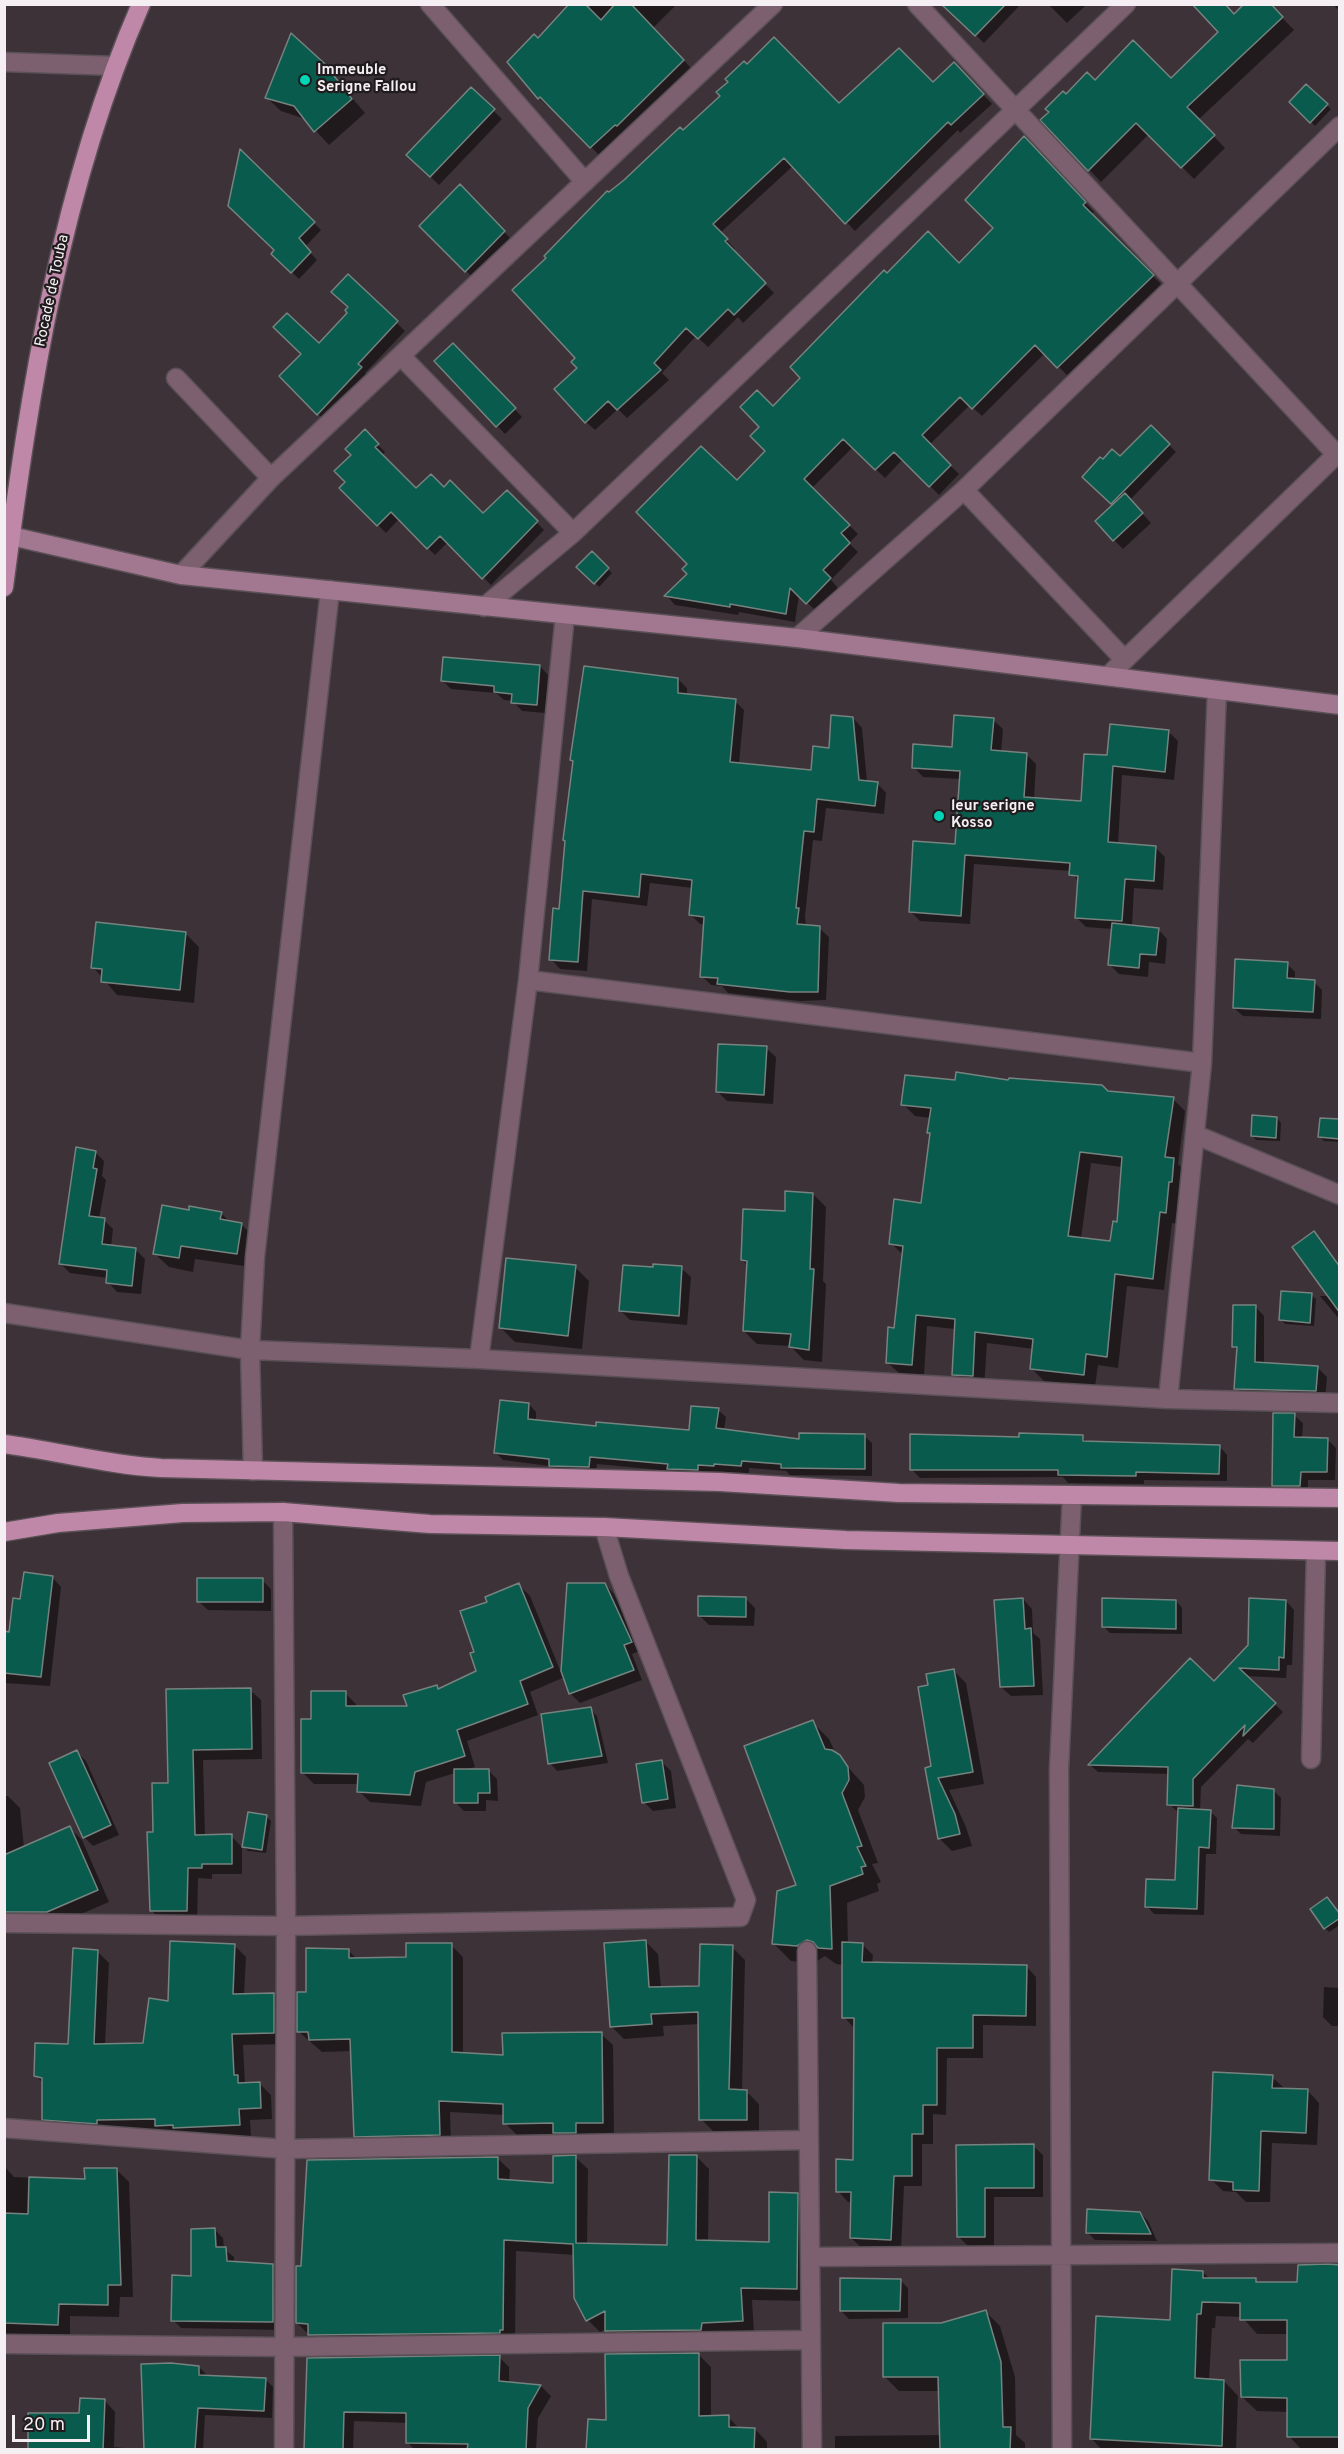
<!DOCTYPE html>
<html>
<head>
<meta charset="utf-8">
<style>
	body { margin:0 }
	#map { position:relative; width:1344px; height:2454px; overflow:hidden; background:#3c3238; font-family:Overpass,sans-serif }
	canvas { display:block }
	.frame { position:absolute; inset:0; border:6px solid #f5eef2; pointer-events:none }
	.scale { position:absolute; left:12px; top:2415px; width:78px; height:27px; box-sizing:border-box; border:3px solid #f5eef2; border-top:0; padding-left:8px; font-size:18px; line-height:21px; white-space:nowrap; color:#f5eef2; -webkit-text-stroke:4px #201c1e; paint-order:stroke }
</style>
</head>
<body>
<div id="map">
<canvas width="1344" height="2454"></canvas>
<div class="frame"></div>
<div class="scale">20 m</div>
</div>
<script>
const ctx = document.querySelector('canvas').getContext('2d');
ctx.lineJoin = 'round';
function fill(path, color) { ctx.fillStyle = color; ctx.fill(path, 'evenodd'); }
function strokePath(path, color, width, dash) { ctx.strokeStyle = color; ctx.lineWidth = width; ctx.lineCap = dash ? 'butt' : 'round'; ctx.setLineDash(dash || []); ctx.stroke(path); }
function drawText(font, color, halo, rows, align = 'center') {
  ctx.font = font + ' Overpass,sans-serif'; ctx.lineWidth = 4.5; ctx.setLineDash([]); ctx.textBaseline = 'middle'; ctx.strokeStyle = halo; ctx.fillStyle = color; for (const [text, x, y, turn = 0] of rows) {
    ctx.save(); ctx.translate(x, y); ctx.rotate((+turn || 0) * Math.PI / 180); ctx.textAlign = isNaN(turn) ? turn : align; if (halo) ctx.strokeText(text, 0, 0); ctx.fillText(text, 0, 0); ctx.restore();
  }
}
const shadow = new Path2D(`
	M594,4h83l-24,24 39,41 -93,86 -50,-51 -2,2 -8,-8 -1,-58z
	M951,4h70l-37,39 -36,-35z
	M1048,4h39l-20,19z
	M1269,4l25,26 -96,90 27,28 -31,31 -45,-45 -48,48 -59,-62 24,-24 29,-14 76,-2z
	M1333,4h7v8z
	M323,64l42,49 -36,32 -24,-26 -24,-8 -15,-14z
	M954,64l38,40 -32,29 -2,-3 -103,101 -62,-65 -73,67 15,16 -2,2 41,42 -31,30 -5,-6 -30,30 -12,-11 -34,37 7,7 -42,38 -9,-9 -23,21 -9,-8 -9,-64 -28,-100 60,-63 74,-63 156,-27 94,-21z
	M1306,86l25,23 -16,17 -24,-24z
	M471,89l31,30 -63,66 -31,-30z
	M1033,147l61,65 -3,2 70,70 -94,91 -22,-22 -63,63 -12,-11 -41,40 30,29 -20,21 -36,-36 -18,19 -32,-31 -41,41 46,46 -9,9 9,9 -27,28 7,8 -22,23 -17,-16 -4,27 -56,-10 -1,3 -63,-10 -8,-9 22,-22 48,-92 30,-31 -6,-24 12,-19 30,-30 84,-103 72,-10 36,-37z
	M241,152l80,78 -16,17 12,13 -18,19 -26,-25 3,-4z
	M460,186l51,53 -38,39 -52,-52z
	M348,276l57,55 -40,42 4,4 -43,45 -45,-46 22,-22 16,-9 30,-32z
	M453,345l69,72 -17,17 -69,-73z
	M1151,427l25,25 -46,48 21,23 -28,26 -9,-9v-35l-30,-28 19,-16 17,-3z
	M365,432l20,20 -3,4 34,35 28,-2 39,26 24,-23 37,38 -53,55 -43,-43 -13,13 -36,-36 -13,14 -45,-45 6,-6 6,-27z
	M592,553l20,20 -13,14 -20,-20z
	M540,666l8,9 -3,38 -23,-2 -9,-10 -9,-1 -8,-7 -45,-4 -9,-9z
	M678,679l9,9v7l48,6 9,9 -5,54 73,8 41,-54 9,10 5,54 10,1 9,10 -2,21 -58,-6 -4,33 -9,-1 -8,76 1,11 13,1 10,9 -3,63 -26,1 -72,-8 -6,-7 -11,-1 -9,-9 3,-52h-5l-9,-9 2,-27 -43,-5 -3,23 -55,-7 -5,72 -27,-2 -9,-10 10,-49 13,-148 -2,-2z
	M993,720l10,9 -2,23 25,2 10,10 -2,35 49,4 25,-46 60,-26 10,10 -4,39 -52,-5 -4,69 37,3 10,10 -2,33 -29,-2 -2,39 26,2 9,10 -2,25 -16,-2 -1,15 -29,-3 -9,-9 3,-36 -27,-2 -9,-9 2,-35 -8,-12 -97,-7 -4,60 -50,-3 -10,-10 46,-65 4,-67 -37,-2 -9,-10 39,-19z
	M185,933l14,14 -5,56 -77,-8 -24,-28z
	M1287,964l8,8v8l19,2 8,8 -1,29 -78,-3 -9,-8z
	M766,1048l10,9 -3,47 -46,-3 -9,-9z
	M1107,1092l66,7 12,12 -7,53 8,8 -8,52 -6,-1 -8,67 -37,-4 -9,82 -20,-3 -3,22 -51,-6 -12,-12 2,-20 -47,-6 -3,45 -19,-1 -12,-12 2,-46 -28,-3 -3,50 -24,-2 -13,-12 9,-33 7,-74 -12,-12 31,-39 10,-69 -3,-2 2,-15 -16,-2 -12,-12zM1091,1163l31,4 -4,56 -6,19 -31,-3z
	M1277,1118l4,5 -1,18 -24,-1 -4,-5z
	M1340,1121v21l-16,-1 -4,-4z
	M95,1152l9,9 -2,15 4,4 -7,39 5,1 9,9 -2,18 25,3 9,9 -4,35 -24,-2 -9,-10v-4l-38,-5 -9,-9z
	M813,1194l13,13 -3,74 3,3 -4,78 -18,-2 -14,-14 -33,-2 -13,-13 4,-65 -6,-6 44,-47z
	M190,1212l31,1 10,10 11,2 14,14 -5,28 -56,-8 -2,13 -24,-5 -15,-14z
	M1314,1233l26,32v55l-20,-24h9z
	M575,1267l14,14 -7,68 -67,-7 -14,-14z
	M681,1268l10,9 -4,48 -57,-5 -9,-9z
	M1311,1295l5,4 -2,27 -29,-2 -4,-4z
	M1255,1306l9,10v48l53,3 10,10 -2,23 -80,-2 -9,-9 2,-38 -5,-5z
	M529,1404l7,8v10l61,6 94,4 27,-22 8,7 -2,13 77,11 63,-5 8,7v33l-82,-1 -4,-4 -37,-3v5l-44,-1v5h-29l-5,-6 -74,-7 -1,11 -38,-1 -8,-8 -47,-6 -8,-8z
	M1294,1415l9,8 -1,16h25l9,9 -1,32h-27v14h-26l-9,-9z
	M1082,1437l6,6 131,3 8,9v26l-83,-1v4l-76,-1 -5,-6 -143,1 -8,-8 108,-31z
	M52,1577l9,10 -11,99 -46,-3v-51l6,1 12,-32z
	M262,1580l9,9v22l-63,-1 -10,-9z
	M605,1584l9,10 26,57 -8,3 10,26 -62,23 -9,-9 -6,-17 -35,15 8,23 -71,26 8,26 -8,2 21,1 9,9 1,22 -12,-1v11h-22l-8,-8 -1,-30 -29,9 -5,24 -51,-4 -11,-11v-7h-45l-11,-11 9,-52 33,-28 11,11v3l53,1 27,-21 3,3 39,-18 -2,-19 13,-50 30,-18 11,11 32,79 7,-90z
	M746,1599l9,9 -1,18 -45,-1 -10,-10z
	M1023,1599l9,10 1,24 7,6 3,56 -32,1 -10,-9z
	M1176,1601l6,7v26l-72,-1 -7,-7z
	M1286,1601l8,9 -2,55h-5l-1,13 -41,-2 38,36 -30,31 -5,-4 -47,48 -1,24h10l7,7 -1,36h-10l-2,61 -50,-1 -7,-8 30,-25 2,-68 -10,-9 1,-30 -72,-2 -8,-7 124,-82z
	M954,1671l12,12 18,101 -35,6 17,37 6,19 -20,5 -12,-12 -13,-70 6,-2 -3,-81z
	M250,1690l11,10 1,59 -59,1 2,76h26l11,11v27h-30v5l-14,-1 -1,44 -35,-1 -11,-11 4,-77 14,-49 -2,-93z
	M590,1709l7,7 11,47 -51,8 -7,-8z
	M812,1722l17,17 7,15 28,31 1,12 -7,13 20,53 -6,1 9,18 -4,2 2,7 -32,12 1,41h14l11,11 -1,9 154,2 10,11v49l-53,-1v33h-36l-1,57 -13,-1v30h-11v42h-18l-3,64 -39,-2 -11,-10 1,-36h-4l-10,-11 17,-30 -1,-133 -10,-11 -1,-52 -7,-1 -11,-8 -11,7 -23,-2 -17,-17 24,-58z
	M77,1752l9,9 33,74 -26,11 -9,-9z
	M662,1762l9,9 5,37 -23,3 -9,-9z
	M1274,1791l7,7 -1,38 -39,-2 -7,-7z
	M4,1796h4l12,12 4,40 46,-20 12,12 27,62 -49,21 -56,2z
	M267,1817l4,4 -5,32 -18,-2 -4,-4z
	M1340,1914v11l-11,7 -4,-4z
	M646,1942l12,12 3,34 39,-1 32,-40 13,13 -3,131h4l13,13v28h-45l-13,-13 -1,-95 -37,2 1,10 -40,3 -13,-13z
	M234,1945l12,12 -2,38 30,-1 12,12 -1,38 -42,1 2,39 14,-1 12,12 1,24 -22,1 1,16 -64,3 -19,-2 -6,-7 -107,1 -11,-12v-35l-8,-8 33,-30 28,-95 12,12 -4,82 40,-1 24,-41z
	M451,1945l12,12v97l41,2 97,-22 12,11 1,89h-27v10h-21l-10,-10 -39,1 -12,-12v-8l-55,-3 1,34 -84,2 -12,-12 -3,-85 -30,1 -24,-21 9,-38 41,-43 9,9 50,-1z
	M1324,1987l16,1v38h-8l-9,-9z
	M1272,2077l12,11 24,3 11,12 -2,42 -45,-2 -2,59h-24l-10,-10 -13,-1 -12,-12z
	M958,2146h75l10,9v42h-49v49h-26l-10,-10z
	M575,2157l13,12 -1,76 82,1 28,-89 12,12 -1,73 62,2 28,-50 12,12 -1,95 -57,-1 2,33 -135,10 -13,-14 -6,3 -12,-12 -13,-65 -59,-4 -1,91 -194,5 -24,-24 6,-55 194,-110 13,12 -1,12 45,3z
	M4,2166l10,11 72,3 31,-10 12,12 4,115h-13l-1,20 -49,-1v21l-66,-1z
	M1140,2213l8,8 9,20 -62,-1 -8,-8z
	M214,2229l9,9 1,11 10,8v6l39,3 8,8v56l-100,-2 -8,-8z
	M1340,2266v184h-38l-13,-14 -1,-24 -31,-1 -15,-14 46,-35v-28h-31l-15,-17 -26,-1 -1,12h-3l-3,52 15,1 14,15 -2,54h-134l-11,-12 112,-166 7,7 45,1 4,3 40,1z
	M900,2280l8,8v30l-59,1 -8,-8z
	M986,2312l14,14 15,51 1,58 9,8v7h-190v-14l106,-1 -1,-44h-41l-15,-15 57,-51z
	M698,2354l13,13v50h17l12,12h15l12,13v8h-179l19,-28z
	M499,2357l10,10v16l32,3 10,10 -13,22 -2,32h-121l-8,-8 1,-19 -54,-2 -1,29h-47l3,-91z
	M199,2367l8,8 58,4 8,8 -1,31 -67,-3 -2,35h-57z
	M104,2400l11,12 -1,35 30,3h-115z`);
const building = new Path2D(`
	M569,4h16l16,16 14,-16h16l53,56 -67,66 -2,-1 -25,23 -50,-51 -2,2 -31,-37 27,-28 4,4z
	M941,4h65l-31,32z
	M1192,4h33l9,10 10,-10h27l12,13 -96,90 28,28 -34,33 -45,-45 -48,48 -48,-51 9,-8 -4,-3 18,-18 3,3 21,-22 8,8 38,-40 38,38 47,-46z
	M291,33l33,30 28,36 -38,33 -20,-26 -29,-8z
	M774,37l65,66 60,-55 34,34 21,-20 30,32 -33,31 -3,-3 -103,102 -61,-66 -71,66 15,15 -3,2 41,42 -32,32 -6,-6 -30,30 -12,-11 -32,35 7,7 -44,40 -9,-9 -23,22 -31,-34 23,-21 -6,-6 4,-4 -63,-68 34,-32 -2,-2 63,-65 2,1 15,-12 56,-53 3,3 37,-34 -4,-4 12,-10 -3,-3 19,-18 3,3z
	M1306,84l22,20 -18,19 -21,-21z
	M471,87l24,22 -65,68 -24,-22z
	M1024,136l62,66 -3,3 71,70 -97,93 -22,-23 -63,64 -12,-12 -38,38 29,30 -22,22 -35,-35 -19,18 -32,-31 -39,40 46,46 -9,8 9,10 -27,27 8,8 -25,26 -16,-16 -4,26 -56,-10v3l-66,-11 23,-22 -5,-5 5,-5 -51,-52 65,-66 36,34 28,-29 -15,-15 9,-9 -19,-20 17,-17 16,16 27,-28 -10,-11 94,-97 3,3 41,-42 31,32 34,-35 -28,-28z
	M240,149l75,73 -16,16 12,14 -20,21 -20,-19 3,-4 -46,-44z
	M460,184l45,47 -40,41 -46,-46z
	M348,274l50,47 -40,43 4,3 -45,48 -38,-39 22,-22 -28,-27 14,-14 32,30 28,-30 -2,-3 3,-3 -17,-15z
	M453,343l63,65 -20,19 -62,-66z
	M1151,425l19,19 -59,60 -29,-27 18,-20 3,2 9,-10 8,7z
	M365,429l14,15 -4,3 41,41 15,-14 13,13 6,-7 33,33 24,-23 31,31 -56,58 -42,-43 -13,13 -36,-37 -14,14 -38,-38 6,-6 -11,-11 17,-16 -6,-6z
	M1125,493l18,20 -30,28 -18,-20z
	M592,551l17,17 -15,16 -18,-17z
	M443,657l97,8 -3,40 -26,-2 1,-9 -18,-2v-6l-53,-5z
	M584,666l94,12v15l58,6 -6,63 81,8 2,-24 16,2 2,-33 22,2 6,63 19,2 -3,24 -58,-7 -3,33 -10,-1 -8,77h3l-2,16 23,2 -2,66h-28l-73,-8 1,-6 -18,-1 4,-60 -15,-2 3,-35 -51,-6 -2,23 -56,-6 -5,71 -29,-2 4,-52 6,1 6,-68 -2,-1 10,-79 -3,-1z
	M954,715l40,3 -3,32 36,3 -3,44 57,4 3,-47 23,1 3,-31 59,6 -4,42 -52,-6 -5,76 48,4 -2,35 -29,-2 -3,42 -47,-3 3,-42 -9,-1 1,-12 -105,-8 -4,61 -52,-4 4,-71 42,3 5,-73 -48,-3 1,-24 39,3z
	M96,922l90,10 -6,58 -79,-8 1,-13 -11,-1z
	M1112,923l47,5 -3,27 -16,-1 -1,14 -31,-3z
	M1235,959l53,3 -1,16 28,2 -2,32 -80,-4z
	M718,1044l49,2 -3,49 -48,-3z
	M956,1072l52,8 1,-2 93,7 6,6 66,6 -9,60 9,1 -2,24h-3l-3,31 -6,-1 -7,67 -38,-5 -8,83 -21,-3 -2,21 -54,-6 3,-30 -58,-7 -2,44 -21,-1 3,-56 -39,-4 -4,50 -26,-2 2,-36 6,1 9,-82 -14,-2 5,-45 27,4 9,-70h-3l4,-25 -30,-3 4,-30 50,5zM1080,1152l42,5 -5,65 -4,-1 -3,20 -42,-5z
	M1252,1115l25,2 -1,21 -25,-2z
	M1320,1118l20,1v20l-22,-2z
	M76,1147l20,4 -3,17 4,1 -8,47 16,2 -3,26 34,4 -4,38 -26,-3 1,-13 -48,-6z
	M785,1191l28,2 -3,76h4l-5,81 -20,-3 2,-13 -48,-3 4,-70 -6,-1 2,-51 42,2z
	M162,1205l27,5v-4l33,6 -2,7 22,4 -5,31 -56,-8 -2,12 -26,-4z
	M1314,1231l26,36v46l-48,-66z
	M506,1258l70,7 -8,71 -69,-8z
	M653,1264l29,2 -3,50 -60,-5 4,-46 30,2z
	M1281,1291l31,2 -2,30 -31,-3z
	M1233,1305h23l-1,57 63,4 -2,25 -82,-2 3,-42h-5z
	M500,1400l29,3 -1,16 68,7v-4l93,8 2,-24 28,2 -3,20 83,11v-6l66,1v35l-84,-1v-4l-39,-3 -1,5 -27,-2v2l-16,-1v5l-31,-1 1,-5 -78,-7 -1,10 -40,-1v-7l-55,-6z
	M1273,1413h22l-1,24 34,1 -1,34h-26l-1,14h-28z
	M1019,1433l64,2v6l137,4 -1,29 -83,-2v4l-78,-1v-5h-148v-36l109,3z
	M24,1572l29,4 -12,101 -37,-4v-42l5,1 4,-34 7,1z
	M197,1578h66v24h-66z
	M519,1583l34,84 -33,14 8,23 -71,26 8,26 -50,16 -5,23 -53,-3 1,-18 -57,-1v-54h10v-28h35v15h61l-4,-11 34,-10 1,4 38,-18 -6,-18 4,-1 -14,-41 27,-9 -2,-5z
	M567,1583h38l27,59 -8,3 10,25 -65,24 -8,-23z
	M698,1596l48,1v20l-48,-1z
	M1023,1598l2,31 6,-1 3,58 -34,1 -6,-87z
	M1102,1598l74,2v29l-74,-2z
	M1249,1598l37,2 -2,58 -5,-1v13l-40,-2 37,35 -33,33 2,-11 -52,54v27l-26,-1 1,-38 -80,-2 102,-107 24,23 34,-36z
	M954,1669l19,103 -35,6 17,36 5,20 -22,5 -13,-71 6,-2 -13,-79 10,-2 -2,-11z
	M251,1688l1,61 -59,1 2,85 37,-1v30h-30v4h-14l-1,43h-37l-3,-79h6l-1,-49h16l-2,-94z
	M591,1707l11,49 -54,8 -7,-50z
	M813,1720l12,29 7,1 8,5 8,12 1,13 -7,13 20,53 -5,1 9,19 -5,1 2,7 -33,12 2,63 -14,-1 -5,-6 -6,-2 -10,6 -25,-2 5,-53 19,-6 -52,-139z
	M77,1750l34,75 -28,13 -34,-75z
	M662,1760l6,39 -26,4 -6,-39z
	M454,1769h35l1,24h-12v10h-24z
	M1237,1785l37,4v40l-42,-1z
	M1178,1808l33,2 -2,38 -10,-1 -2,62 -52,-2 1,-28 29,1z
	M248,1812l19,3 -5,35 -20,-3z
	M70,1826l28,64 -51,22h-43v-57z
	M1327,1897l13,17v4l-16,11 -14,-20z
	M646,1940l3,47 50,-1 1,-42 33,1 -4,144 18,1v30h-48l-1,-108 -47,2 1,10 -42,3 -6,-84z
	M170,1941l65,3 -2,50 41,-1v40l-42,1 2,41h4v8l22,-1 1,26 -22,1 1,16 -67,3v-3l-18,1v-7l-58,1v4l-55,-4v-42l-8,-2 1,-33 33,1 5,-96 25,2 -4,94 49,-1 6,-45 19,3z
	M842,1942l21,1 -1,19 165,3 -1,51 -53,-1v33h-36v57h-14v29h-11v42h-18l-3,64 -41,-2 1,-46h-15v-33l17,1 1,-142h-12z
	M406,1943h46v109l51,3 -1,-22 100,-1 1,91h-27v10h-23v-10l-50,1v-20l-64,-3 1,34 -86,2 -4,-98 -41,1 -1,-8h-11v-40h9v-44l43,1v9l57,-1z
	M1213,2072l60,3 -1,13 36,1 -2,44 -45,-2 -2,60 -26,-1v-8l-24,-2z
	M1034,2144v44h-49v49h-28l-1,-92z
	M576,2155v88l91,2 2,-90h28l-1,85 73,2v-50l29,1 -1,96 -56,-1 2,33 -41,2 -1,7 -96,1v-20l-19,10 -12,-23 -1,-54 -69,-4 -1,90h-3v3l-192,2v-11l-12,-1v-57h5l6,-106 191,-3v22l55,4v-27z
	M84,2168h33l4,117h-13v20l-49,-1 -1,21 -54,-2v-110l24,1 1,-37 56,2z
	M1087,2209l53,3 11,22 -65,-1z
	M215,2228l1,19h10l1,14 46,3v58l-102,-1 1,-46 19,1v-47z
	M1328,2264l12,1v172h-53v-39l-46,-1 -1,-37h47v-40h-47v-17l-38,-1 -1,12h-4l-2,64 29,2 -2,66 -132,-7 6,-123 74,4 2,-51 31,2v7h53v4h41l1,-17z
	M840,2278l61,1 -1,32h-60z
	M986,2310l15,52 2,65h8l-1,23h-70l-2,-73h-55v-54h58z
	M699,2353v63l30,-1v12l26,1 -1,22h-168l2,-31 18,1 -1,-66z
	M500,2355l-1,26 42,4 -13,23 -2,42h-59l1,-6 -62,-1v-30l-62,-1 -1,38h-39l3,-92z
	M171,2363l28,3v9l67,3 -2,33 -66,-3 -3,42h-51l-3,-86z
	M80,2398l25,1 -2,51h-75v-37h51z`);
const street = new Path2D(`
	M430,4l155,178
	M917,4l419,450
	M4,62l112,4
	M401,356l172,177
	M176,378l95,100
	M964,490l159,168
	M181,575l90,-97 502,-474
	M484,607l89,-74 553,-529
	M797,638l167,-148 376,-364
	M1108,676l232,-225
	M528,980l674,83
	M1196,1135l144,60
	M4,1313l246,37 229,9 689,40 172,4
	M479,1359l49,-379 37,-365
	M1168,1399l34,-336 15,-373
	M253,1471l-3,-121 5,-93 75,-667
	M283,1512l3,414 -2,524
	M1311,1759l5,-208
	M4,1923l282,3 454,-9 6,-17 -127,-324 -15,-49
	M807,1951l5,499
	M4,2128l281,21 524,-9
	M812,2257l528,-4
	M4,2344l280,3 527,-7
	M1062,2450l-3,-681 13,-274`);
const secondary = new Path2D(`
	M11,536l170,39 616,63 543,67`);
const primary = new Path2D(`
	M4,587c26,-198 56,-398 137,-583
	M4,1444c53,7 104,21 157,24l559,14 179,11 441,5
	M4,1532l54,-9 125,-10 100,-1 147,12 174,3 242,13 494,11`);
const markers = [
	[305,80,6,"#01d5b7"],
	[939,816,6,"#01d5b7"]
];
const poiNames = [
	["Immeuble",317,71],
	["Serigne Fallou",317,88],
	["leur serigne",951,807],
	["Kosso",951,824]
];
const streetNames = [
	["Rocade de Touba",53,291,-78]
];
fill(shadow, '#0007');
fill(building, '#095b4d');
strokePath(building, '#76837f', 1.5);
strokePath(street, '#5a5056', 21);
strokePath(secondary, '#5a5056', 21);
strokePath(primary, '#5a5056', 21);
strokePath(street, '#7c6070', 18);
strokePath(secondary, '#a27790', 18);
strokePath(primary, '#c088a8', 18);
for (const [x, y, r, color] of markers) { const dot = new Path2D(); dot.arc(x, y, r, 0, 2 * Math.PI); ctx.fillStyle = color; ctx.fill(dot); strokePath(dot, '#201c1e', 2); }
drawText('bold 15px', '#f5eef2', '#201c1e', poiNames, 'left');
drawText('15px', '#f5eef2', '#201c1e', streetNames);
</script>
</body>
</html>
